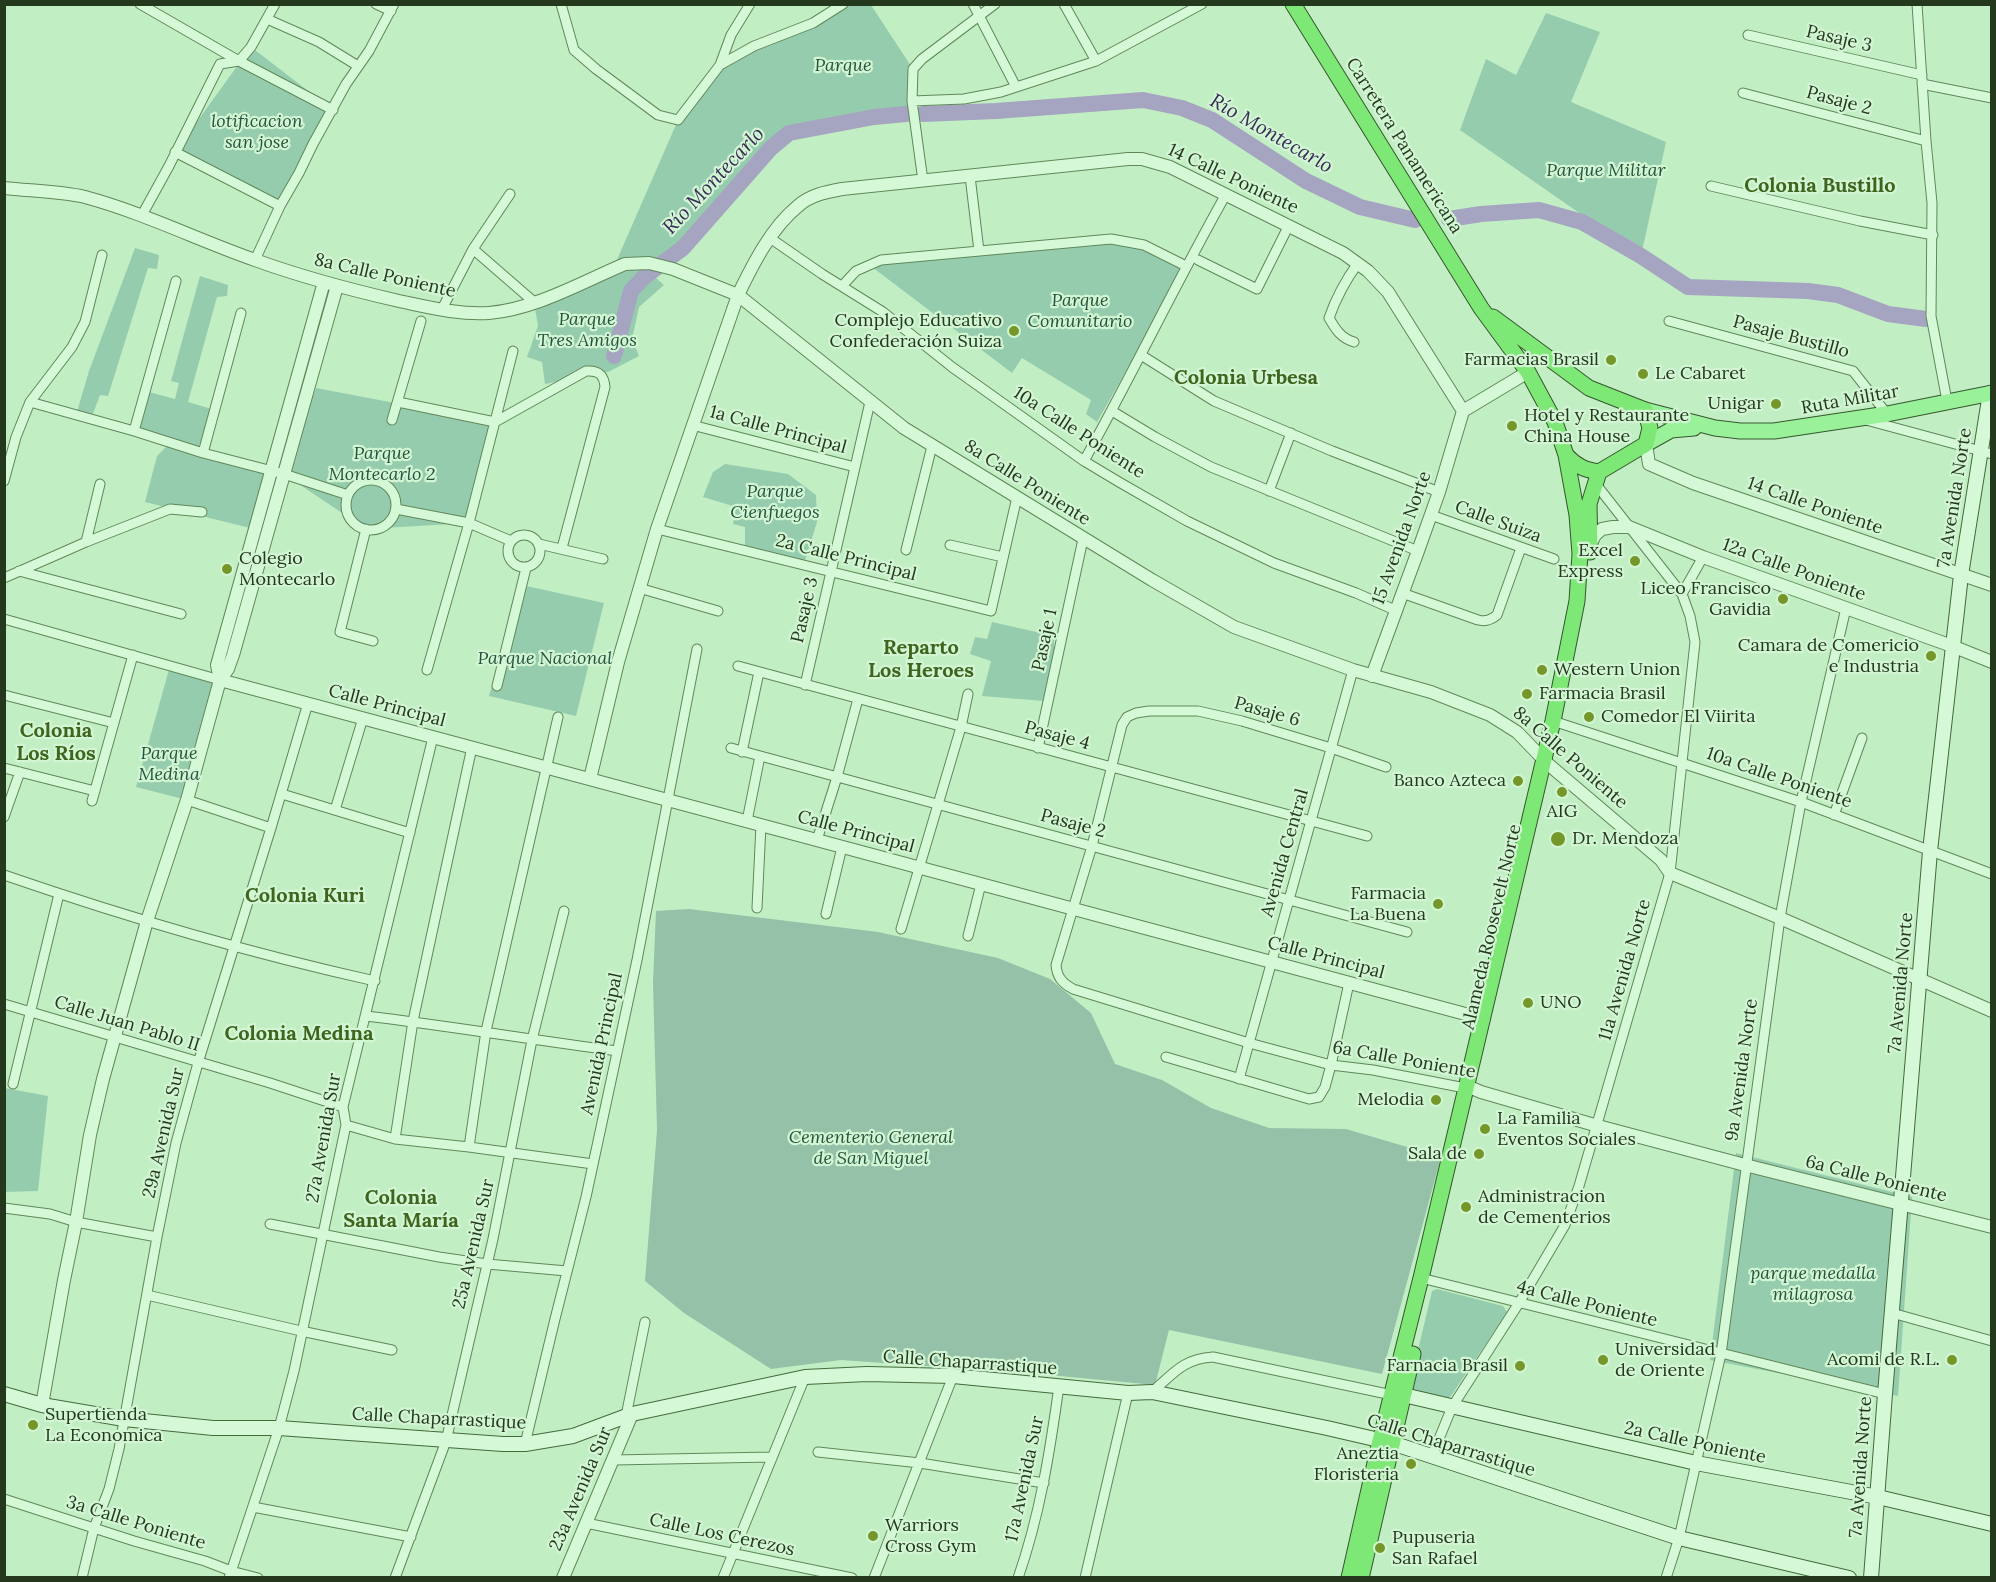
<!DOCTYPE html>
<html>
<head>
<meta charset="utf-8">
<style>
	body { margin:0 }
	#map { position:relative; width:1996px; height:1582px; overflow:hidden; background:#c2eec3; font-family:Lora,serif }
	canvas { display:block }
	.frame { position:absolute; inset:0; border:6px solid #23381d; pointer-events:none }
</style>
</head>
<body>
<div id="map">
<canvas width="1996" height="1582"></canvas>
<div class="frame"></div>
</div>
<script>
const ctx = document.querySelector('canvas').getContext('2d');
ctx.lineJoin = 'round';
function fill(path, color) { ctx.fillStyle = color; ctx.fill(path, 'evenodd'); }
function strokePath(path, color, width, dash) { ctx.strokeStyle = color; ctx.lineWidth = width; ctx.lineCap = dash ? 'butt' : 'round'; ctx.setLineDash(dash || []); ctx.stroke(path); }
function drawText(font, color, halo, rows, align = 'center') {
  ctx.font = font + ' Lora,serif'; ctx.lineWidth = 4.5; ctx.setLineDash([]); ctx.textBaseline = 'middle'; ctx.strokeStyle = halo; ctx.fillStyle = color; for (const [text, x, y, turn = 0] of rows) {
    ctx.save(); ctx.translate(x, y); ctx.rotate((+turn || 0) * Math.PI / 180); ctx.textAlign = isNaN(turn) ? turn : align; if (halo) ctx.strokeText(text, 0, 0); ctx.fillText(text, 0, 0); ctx.restore();
  }
}
const green = new Path2D(`
	M835,5h36l42,64 -7,45 -117,19 -106,115 -42,17 23,20 -25,22 -7,32 7,17 -31,16 -63,12 -3,-22 -15,-5 11,-31 -4,-24 79,-33 65,-149 52,-61 54,-24z
	M1546,13l54,19 -29,70 95,40 -25,114 -181,-126 26,-71 30,16z
	M251,47l82,63 -53,96 -105,-54z
	M1111,239l33,6 42,21 -89,156 -11,-8 5,-14 -69,-42 -10,15 -144,-109z
	M135,248l24,7 -2,14 -9,-1 -40,128 -8,-1 -9,24 -15,-4 13,-44z
	M200,276l28,9 -1,11 -10,1 -29,105 27,8 -18,40 76,21 -23,57 -105,-26 12,-46 13,-13 -36,-12 11,-40 30,8 4,-16 -8,-2z
	M316,388l179,34 -26,101 -103,6 -82,-55z
	M725,464l63,10 28,21 1,27 -13,42 -59,-14v-23l-12,-3 3,-17 -33,-10 10,-25z
	M522,585l82,18 -28,113 -87,-20z
	M992,622l62,14v23l-10,42 -62,-5 9,-35 -21,-7 5,-17 12,2z
	M170,666l44,12 -27,122 -51,-13z
	M5,1088l43,8 -10,95 -33,1z
	M1736,1153l176,44 -14,199 -188,-36z
	M1437,1289l66,17 4,6 -56,84 -6,3 -30,-7 -5,-8 22,-93z`);
const cemetery = new Path2D(`
	M689,909l189,23 120,26 52,21 41,34 24,51 47,16 49,28 58,20 77,1 95,28 -59,217 -213,-44 -14,55 -116,-11 -198,-14 -70,9 -87,-56 -39,-32 12,-151 -4,-147 3,-72z`);
const river = new Path2D(`
	M923,114l73,-3 147,-11 39,8 30,12 94,61 54,26 55,13
	M1449,219l32,-5 58,-4 43,12 59,34 47,31 120,4 30,4 50,19 38,5
	M614,356l17,-65 13,-14 39,-29 88,-100 18,-15 85,-16 32,-3`);
const minor = new Path2D(`
	M140,4l99,57 94,49
	M376,4l15,7
	M561,4l13,46 22,19 62,46 20,5 42,-55 34,-19 59,-23 30,-19
	M973,4l43,83
	M1064,4l32,57
	M1917,4l9,137 6,62 -1,113 16,85
	M267,19l52,23 39,24
	M1748,35l174,40
	M720,65l11,-30 19,-31
	M1922,84l70,14
	M1743,93l183,48
	M912,101l52,-2 37,-7 95,-31 106,-57
	M175,152l105,54
	M970,176l9,75
	M923,181l-11,-80 1,-32 9,-10 73,-55
	M1711,186l149,35 73,14
	M142,215l27,-49 51,-102 19,-3 12,-14 24,-43
	M770,238l52,36 61,38 69,55 132,94 35,21 68,39 87,42 82,30 39,17
	M473,249l61,53
	M255,260l25,-54 19,-33 14,-29 33,-60 23,-33 25,-47
	M1198,260l59,29 32,-64
	M842,286l14,-15 25,-11 230,-21 33,6 42,21
	M442,309l31,-60 37,-55
	M1669,321l184,50 34,43
	M1354,342c-13,-4 -18,-12 -25,-24 7,-20 16,-37 29,-55
	M1141,355l73,46 118,50 107,41
	M30,402l104,29 69,22 81,21 64,21
	M398,402l97,20 91,-51c13,-1 18,4 19,16l-43,161
	M1112,411l43,26 56,30 207,84
	M392,420l29,-99
	M1866,420l126,34
	M692,425l163,42
	M134,431l42,-150
	M203,453l38,-140
	M1084,461c49,-88 92,-178 141,-265
	M346 505a25 25 0 1 1 50 0a25 25 0 1 1-50 0Z
	M4,481l12,-44 14,-35 42,-55 13,-25 17,-67
	M1269,491l22,-58
	M396,509l73,14 42,18
	M1431,515l123,44
	M366,529l-26,103 33,9
	M657,529l334,82 26,-114
	M508 551a16 16 0 1 1 32 0a16 16 0 1 1-32 0Z
	M86,542l14,-58
	M539,544l64,15
	M950,545l53,12
	M906,550l26,-104
	M19,571l162,43
	M4,578l82,-36 84,-33 32,3
	M639,588l79,23
	M1402,593l76,27c8,2 13,0 19,-5l24,-67
	M1682,594l21,-37
	M4,619l216,61
	M738,666l629,170
	M427,670l42,-147 44,-172
	M805,685l65,-283
	M497,686l29,-118
	M4,695l110,28
	M1553,721l248,81 191,72
	M731,748l676,184
	M1038,748l45,-209
	M742,752l17,-80
	M1386,767l-55,-19 -89,-27 -44,-10h-49l-13,2 -9,4 -5,8 -30,121 -36,119c1,12 6,18 17,24l176,54 82,22 42,5 87,17 7,-1
	M4,768l91,23
	M282,794l128,39
	M187,800l84,28
	M92,801l41,-146
	M335,810l28,-92
	M1834,815l28,-77
	M4,817l16,-45
	M747,821l13,-65
	M817,840l20,-63 21,-78
	M4,875c122,42 245,78 371,106
	M757,908l4,-83
	M826,914l16,-67
	M901,929l60,-202 7,-33
	M968,936l13,-52
	M4,1004l266,79 73,24
	M366,1016c84,10 167,24 251,35
	M1166,1057l143,42 10,-2 6,-10 6,-22 18,-82
	M1239,1079l114,-409
	M13,1084l46,-190
	M346,1125l49,14 74,8 124,17
	M395,1139l18,-118 59,-274
	M469,1147l17,-116 72,-314
	M4,1208l46,6 26,8 81,15
	M270,1224l169,33 48,7 80,7
	M1421,1278l464,116
	M147,1295l154,36 91,19
	M1892,1313l100,28
	M1152,1392c22,-19 31,-33 61,-35l179,38
	M626,1416l19,-94
	M525,1444l30,-125 31,-122 51,-237 60,-311
	M818,1452l102,11 124,20
	M1432,1456l20,-49 67,-104 46,-78 14,-39 91,-313 25,-231 -5,-26 -8,-22 -87,-111
	M613,1460l159,-3
	M4,1499l130,42 71,20 26,10 27,7
	M253,1507l158,30
	M586,1523l266,55
	M82,1578l12,-50 15,-39 10,-40 38,-212 19,-94 22,-80 73,-235 37,-125
	M229,1578l50,-150 15,-57 52,-246 -3,-18 90,-370
	M395,1578l51,-137 47,-202 39,-199 32,-129
	M723,1578l82,-201
	M874,1578l79,-202
	M1018,1578c22,-63 32,-127 41,-192
	M1085,1578l43,-185
	M1666,1578l13,-40 42,-184 59,-436 21,-116 45,-194`);
const tertiary = new Path2D(`
	M4,188c28,3 55,3 81,9 59,16 113,43 170,63 47,17 96,30 144,41 29,6 60,14 90,12 47,-4 93,-31 136,-49l24,-1 24,6 65,26 166,133 248,152 82,47 119,43 78,22 59,23 27,17 31,32 113,96 9,13 110,45 212,93
	M1463,411l65,-39
	M1646,444l3,20 44,19 299,102
	M1590,545l5,-10 7,-6 11,-2h16l74,30 249,89 40,16
	M1372,676l46,-125 21,-59 24,-81
	M220,680l1264,339
	M220,680l-3,-15 107,-383
	M590,779l28,-117 39,-133 81,-234c15,-31 33,-67 60,-89 12,-11 28,-14 44,-17l286,-30h14l28,8 173,86 25,18 20,21 75,119
	M1467,1086l14,6 117,34 147,39 247,62
	M42,1405l22,-125 12,-58 14,-87 13,-56 44,-158 40,-121 33,-120 8,-11 5,-14 104,-369
	M563,1578l69,-164`);
const secondary = new Path2D(`
	M1395,1393l301,70 182,34 114,27
	M4,1394l38,11 82,14 89,9h66l224,16h22l48,-8 59,-22 173,-37 62,-3 86,2 175,17 24,-1 175,36 65,15 287,95 170,40
	M1871,1578l14,-184 45,-543 31,-276 29,-182`);
const primary = new Path2D(`
	M1645,410l70,18 25,3h34l113,-17 105,-21
	M1646,444l25,-14 23,-2`);
const trunk = new Path2D(`
	M1293,4l188,304 47,64 27,50 11,33 11,60 3,39 -3,47 -24,120 -132,557 -41,163 -31,137
	M1493,317l96,71 56,22 5,18 -4,16 -47,28 -10,32 1,48
	M1566,455c10,11 19,15 33,17
	M1361,1578l52,-224`);
const markers = [
	[1014,331,6,"#759729"],
	[1611,360,6,"#759729"],
	[1643,374,6,"#759729"],
	[1776,404,6,"#759729"],
	[1512,426,6,"#759729"],
	[1635,561,6,"#759729"],
	[227,569,6,"#759729"],
	[1783,599,6,"#759729"],
	[1931,656,6,"#759729"],
	[1542,670,6,"#759729"],
	[1527,694,6,"#759729"],
	[1589,717,6,"#759729"],
	[1518,781,6,"#759729"],
	[1562,792,6,"#759729"],
	[1558,839,8,"#759729"],
	[1438,904,6,"#759729"],
	[1528,1003,6,"#759729"],
	[1436,1100,6,"#759729"],
	[1485,1129,6,"#759729"],
	[1479,1154,6,"#759729"],
	[1466,1207,6,"#759729"],
	[1603,1360,6,"#759729"],
	[1952,1360,6,"#759729"],
	[1520,1366,6,"#759729"],
	[33,1425,6,"#759729"],
	[1411,1464,6,"#759729"],
	[873,1536,6,"#759729"],
	[1380,1548,6,"#759729"]
];
const streetNames = [
	["Pasaje 3",1839,39,13],
	["Pasaje 2",1839,101,15],
	["Carretera Panamericana",1404,146,58],
	["14 Calle Poniente",1233,179,25],
	["8a Calle Poniente",385,276,13],
	["Pasaje Bustillo",1791,337,15],
	["Ruta Militar",1850,400,-10],
	["1a Calle Principal",778,430,15],
	["10a Calle Poniente",1079,433,33],
	["8a Calle Poniente",1027,483,32],
	["7a Avenida Norte",1955,498,-81],
	["14 Calle Poniente",1815,506,19],
	["Calle Suiza",1498,522,20],
	["15 Avenida Norte",1402,538,-70],
	["2a Calle Principal",846,558,14],
	["12a Calle Poniente",1794,570,20],
	["Pasaje 3",805,610,-77],
	["Pasaje 1",1045,640,-78],
	["Calle Principal",387,706,15],
	["Pasaje 6",1267,712,16],
	["Pasaje 4",1057,736,15],
	["8a Calle Poniente",1570,758,41],
	["10a Calle Poniente",1779,778,19],
	["Pasaje 2",1073,824,15],
	["Calle Principal",856,832,15],
	["Avenida Central",1285,853,-74],
	["Alameda Roosevelt Norte",1492,927,-77],
	["Calle Principal",1326,958,15],
	["11a Avenida Norte",1625,970,-74],
	["7a Avenida Norte",1901,983,-85],
	["Calle Juan Pablo II",127,1024,17],
	["Avenida Principal",602,1044,-78],
	["6a Calle Poniente",1404,1060,10],
	["9a Avenida Norte",1742,1070,-82],
	["29a Avenida Sur",164,1133,-77],
	["27a Avenida Sur",324,1138,-80],
	["6a Calle Poniente",1876,1179,14],
	["25a Avenida Sur",474,1244,-77],
	["4a Calle Poniente",1587,1304,14],
	["Calle Chaparrastique",970,1363,4],
	["Calle Chaparrastique",439,1419,3],
	["2a Calle Poniente",1695,1443,12],
	["Calle Chaparrastique",1451,1446,17],
	["7a Avenida Norte",1861,1467,-86],
	["17a Avenida Sur",1025,1479,-78],
	["23a Avenida Sur",581,1489,-67],
	["3a Calle Poniente",136,1523,17],
	["Calle Los Cerezos",722,1535,12]
];
const parkNames = [
	["Parque",843,66],
	["lotificacion",257,122],
	["san jose",257,143],
	["Parque Militar",1606,171],
	["Parque",1080,301],
	["Comunitario",1080,322],
	["Parque",587,320],
	["Tres Amigos",587,341],
	["Parque",382,454],
	["Montecarlo 2",382,475],
	["Parque",775,492],
	["Cienfuegos",775,513],
	["Parque Nacional",545,659],
	["Parque",169,754],
	["Medina",169,775],
	["Cementerio General",871,1138],
	["de San Miguel",871,1159],
	["parque medalla",1813,1274],
	["milagrosa",1813,1295]
];
const poiNames = [
	["Complejo Educativo",1002,321,"right"],
	["Confederación Suiza",1002,342,"right"],
	["Farmacias Brasil",1599,360,"right"],
	["Le Cabaret",1655,374],
	["Unigar",1764,404,"right"],
	["Hotel y Restaurante",1524,416],
	["China House",1524,437],
	["Excel",1623,551,"right"],
	["Express",1623,572,"right"],
	["Colegio",239,559],
	["Montecarlo",239,580],
	["Liceo Francisco",1771,589,"right"],
	["Gavidia",1771,610,"right"],
	["Camara de Comericio",1919,646,"right"],
	["e Industria",1919,667,"right"],
	["Western Union",1554,670],
	["Farmacia Brasil",1539,694],
	["Comedor El Viirita",1601,717],
	["Banco Azteca",1506,781,"right"],
	["AIG",1562,812,"center"],
	["Dr. Mendoza",1572,839],
	["Farmacia",1426,894,"right"],
	["La Buena",1426,915,"right"],
	["UNO",1540,1003],
	["Melodia",1424,1100,"right"],
	["La Familia",1497,1119],
	["Eventos Sociales",1497,1140],
	["Sala de",1467,1154,"right"],
	["Administracion",1478,1197],
	["de Cementerios",1478,1218],
	["Universidad",1615,1350],
	["de Oriente",1615,1371],
	["Acomi de R.L.",1940,1360,"right"],
	["Farnacia Brasil",1508,1366,"right"],
	["Supertienda",45,1415],
	["La Economica",45,1436],
	["Aneztia",1399,1454,"right"],
	["Floristeria",1399,1475,"right"],
	["Warriors",885,1526],
	["Cross Gym",885,1547],
	["Pupuseria",1392,1538],
	["San Rafael",1392,1559]
];
const waterNames = [
	["Río Montecarlo",1271,134,30],
	["Río Montecarlo",714,181,-47]
];
const neighbourhoodNames = [
	["Colonia Bustillo",1820,186],
	["Colonia Urbesa",1246,378],
	["Reparto",921,648],
	["Los Heroes",921,671],
	["Colonia",56,731],
	["Los Ríos",56,754],
	["Colonia Kuri",305,896],
	["Colonia Medina",299,1034],
	["Colonia",401,1198],
	["Santa María",401,1221]
];
fill(green, '#96ccae');
fill(cemetery, '#95c1a8');
strokePath(river, '#a5a4c1', 16);
strokePath(minor, '#608859', 11);
strokePath(tertiary, '#608859', 14);
strokePath(secondary, '#446a3c', 16);
strokePath(primary, '#36562d', 17);
strokePath(trunk, '#36562d', 17);
strokePath(minor, '#d5f9d6', 9);
strokePath(tertiary, '#d5f9d6', 12);
strokePath(secondary, '#d5f9d6', 14);
strokePath(primary, '#99f29a', 15);
strokePath(trunk, '#7ee876', 15);
for (const [x, y, r, color] of markers) { const dot = new Path2D(); dot.arc(x, y, r, 0, 2 * Math.PI); ctx.fillStyle = color; ctx.fill(dot); strokePath(dot, '#d2f5d3', 2); }
drawText('18px', '#23381d', '#d2f5d3', streetNames);
drawText('italic 18px', '#24543f', '#d2f5d3', parkNames);
drawText('18px', '#23381d', '#d2f5d3', poiNames, 'left');
drawText('italic 20px', '#382d57', '#d2f5d3', waterNames);
drawText('bold 20px', '#3e641d', '#d2f5d3', neighbourhoodNames);
</script>
</body>
</html>
